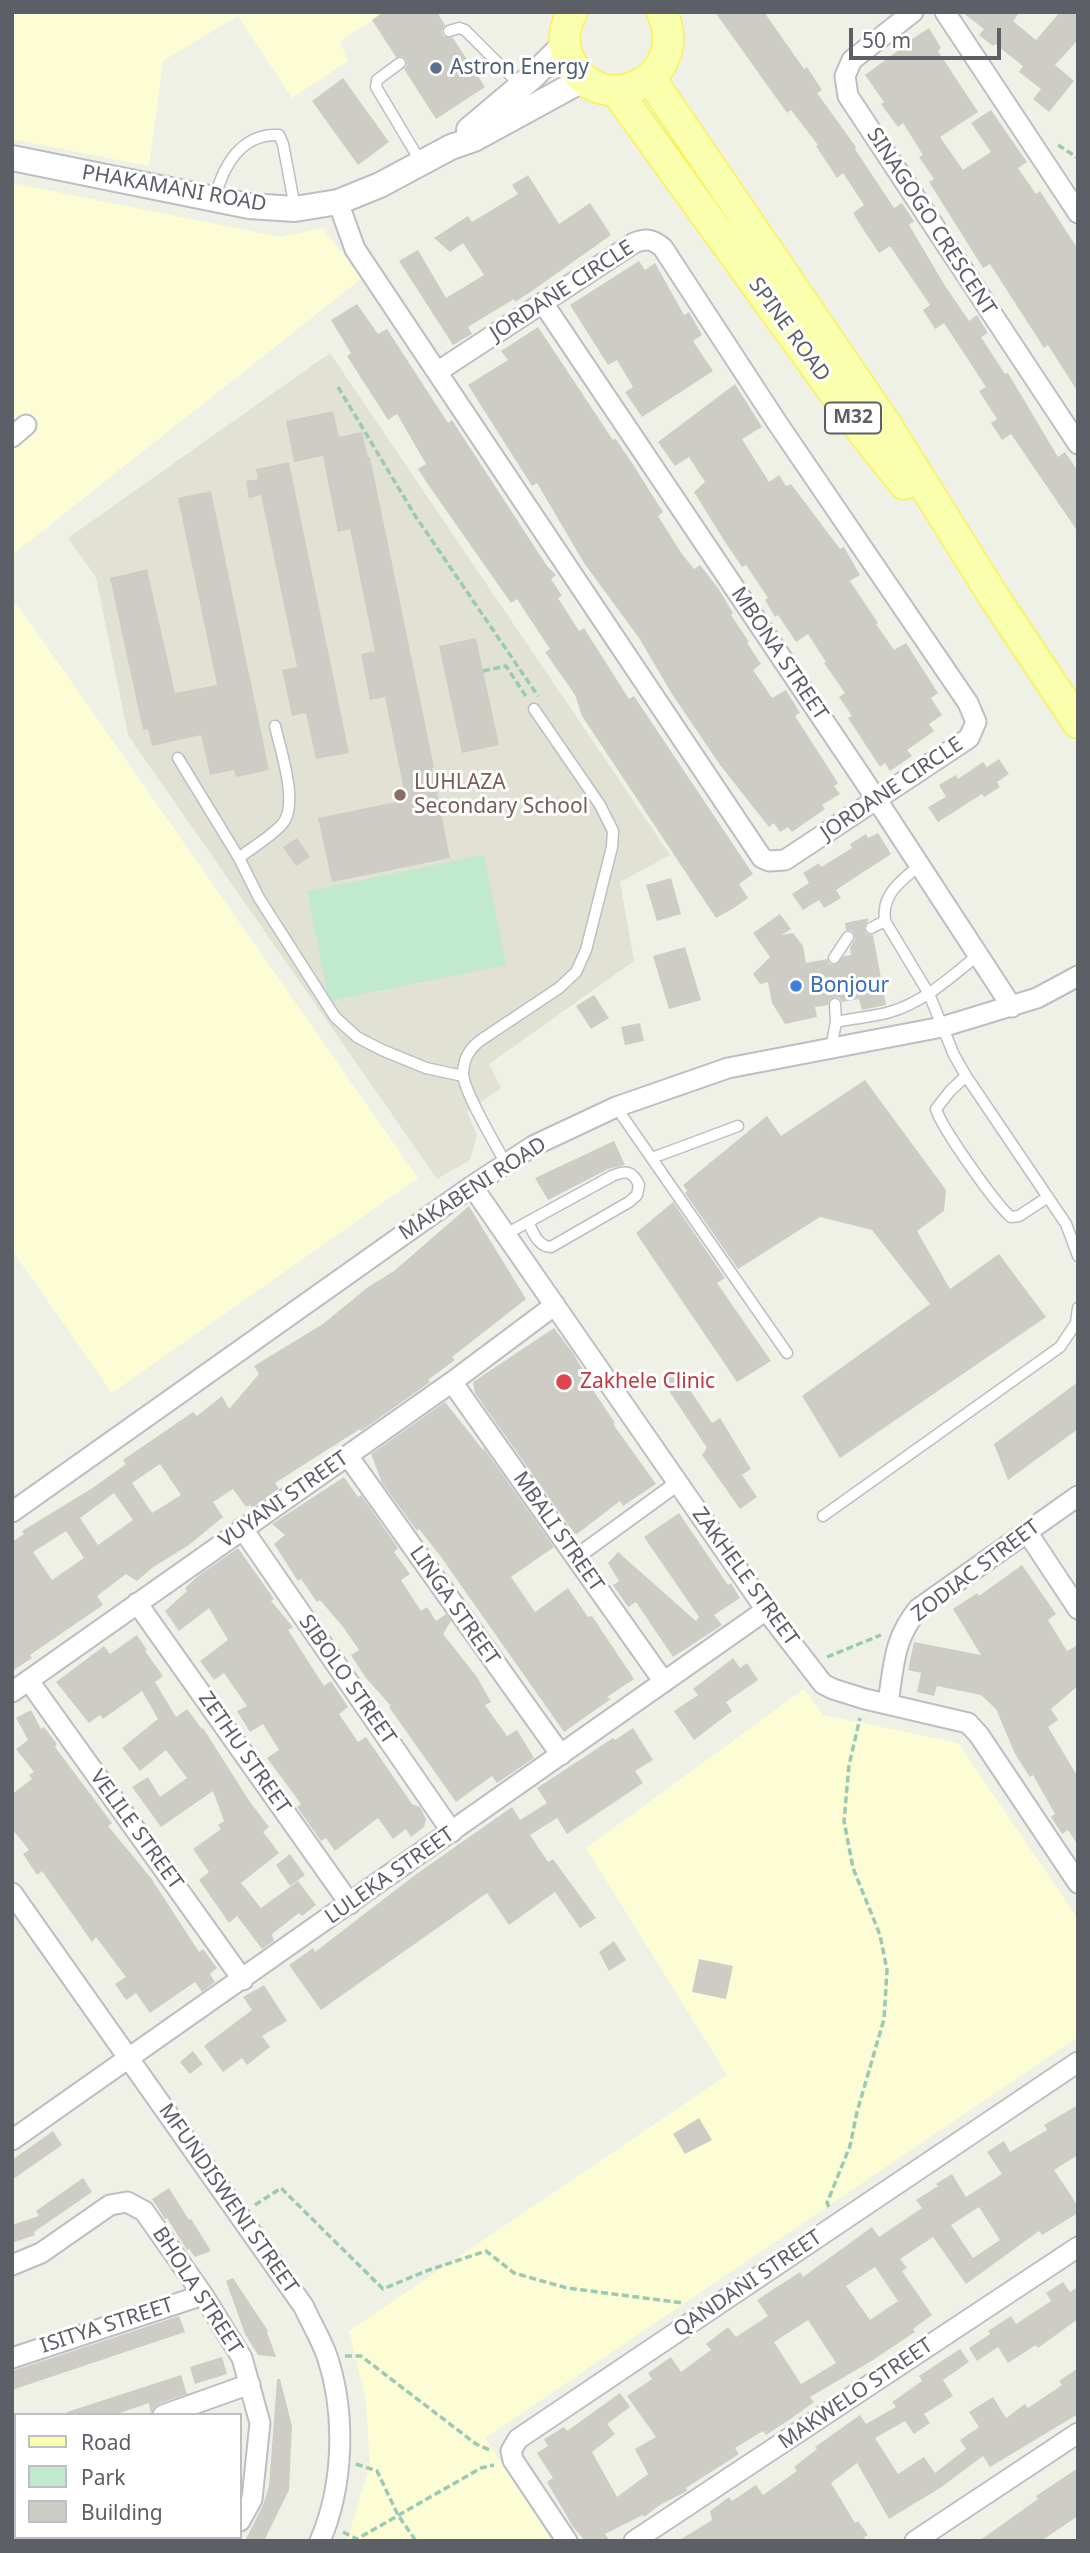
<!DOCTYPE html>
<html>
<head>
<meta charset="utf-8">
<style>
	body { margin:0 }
	#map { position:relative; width:1090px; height:2553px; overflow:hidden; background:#f0f1e6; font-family:"Noto Sans",sans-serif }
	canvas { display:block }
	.frame { position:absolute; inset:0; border:14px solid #5d5f67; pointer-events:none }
	.legend { position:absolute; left:14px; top:2413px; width:228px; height:126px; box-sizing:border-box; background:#fff; border:2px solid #bebfc2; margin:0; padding:9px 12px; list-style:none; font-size:21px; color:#5d5f67 }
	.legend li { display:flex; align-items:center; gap:14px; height:35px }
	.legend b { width:35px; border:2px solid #bebfc2 }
	.scale { position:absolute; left:849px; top:28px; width:152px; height:32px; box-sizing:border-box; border:4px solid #5d5f67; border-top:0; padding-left:9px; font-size:21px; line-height:24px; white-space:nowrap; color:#5d5f67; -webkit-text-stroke:5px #fff; paint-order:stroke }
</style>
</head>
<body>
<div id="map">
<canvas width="1090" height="2553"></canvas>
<div class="frame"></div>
<ul class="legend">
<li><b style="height:9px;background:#f9ffad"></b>Road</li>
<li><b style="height:19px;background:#c1e9cb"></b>Park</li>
<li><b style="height:19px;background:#cecdc5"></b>Building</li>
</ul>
<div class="scale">50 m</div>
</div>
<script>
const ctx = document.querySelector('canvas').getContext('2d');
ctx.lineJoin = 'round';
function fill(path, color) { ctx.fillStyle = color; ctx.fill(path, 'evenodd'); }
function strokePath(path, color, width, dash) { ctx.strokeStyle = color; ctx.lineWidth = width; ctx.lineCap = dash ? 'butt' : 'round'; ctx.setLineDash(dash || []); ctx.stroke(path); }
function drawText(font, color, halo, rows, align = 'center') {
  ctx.font = font + ' "Noto Sans",sans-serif'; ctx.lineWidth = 6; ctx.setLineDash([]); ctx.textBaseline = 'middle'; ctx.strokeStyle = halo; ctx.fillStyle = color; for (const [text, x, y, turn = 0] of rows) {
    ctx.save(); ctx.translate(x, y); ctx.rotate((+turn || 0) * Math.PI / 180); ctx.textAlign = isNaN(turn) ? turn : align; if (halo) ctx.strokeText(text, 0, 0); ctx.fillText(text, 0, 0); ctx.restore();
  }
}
const education = new Path2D(`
	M330,353l340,502 -50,27 14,79 -145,103 12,24 -34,24 10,23 -7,25 -33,19 -309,-444 -32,-158 -28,-39z`);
const green = new Path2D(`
	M484,855l22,110 -177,36 -22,-110z`);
const sand = new Path2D(`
	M12,12h372l-44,30 8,19 -56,37 -54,-82 -75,45 -14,105 -137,-27z
	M12,183l268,54 42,-9 40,50 -350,277z
	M17,604l401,574 -306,215 -100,-143v-642z
	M804,1689l19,26 135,28 120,176v118l-593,401 67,103h-205l23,-76 -4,-64 -17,-70 378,-256 -141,-227z`);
const building = new Path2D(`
	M383,12h54l8,13 -3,5 1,6 10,2 32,49 -49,32 -32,-50 3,-4 -1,-6 -4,-3 -6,1 -24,-37z
	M715,12h49l40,57 3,-2 15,23 -5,3 39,54 -1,2 39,59 8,-5 12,18 -5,4 35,59 25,37 8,-6 11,18 -7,4 24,37 3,-1 50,84 7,-5 13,19v61l-67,-98 -9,6 -11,-17 6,-4 -18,-28 7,-4 -42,-64 -9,6 -12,-19 7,-5 -40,-59 -11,7 -16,-24 -10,-16 11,-8 -21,-32 -6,5 -21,-32 2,-1 -27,-35 -4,3z
	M962,12h58l-7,9 23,19 24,-28h18v28l-23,25 19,16 -25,31 -16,-13 8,-10 -22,-17 4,-6 -28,-22 -2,2 -14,-11 5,-6z
	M929,28l12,20 -3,3 40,61 -38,25 23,33 28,-18 -20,-29 20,-13 36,52 -9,6 18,26 4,-3 38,58v143l-30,-47 -4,3 -54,-84 -7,4 -54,-86 5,-3 -15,-22 4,-2 -20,-32 -5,4 -17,-23 3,-2 -19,-27 38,-28 -2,-1z
	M343,78l46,64 -31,23 -46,-64z
	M528,175l31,49 31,-21 21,32 -79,56 -17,11 -1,-3 -46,28 4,7 -19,11 -54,-84 19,-11 28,48 38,-23 -21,-32 -13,9 -16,-14 34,-22 4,6 46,-28 -6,-9z
	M639,261l6,9 10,-7 29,52 5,-3 13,23 -9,6 20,30 -71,46 -17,-25 8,-5 -16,-27 -9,5 -38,-60z
	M357,304l21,30 9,-5 61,94 4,-3 95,146 9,9 -5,4 11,17 -4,2 21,33 5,-3 45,71 5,-3 119,178 -14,10 9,14 -14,10 -18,10 -134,-202 -7,-21 -30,-43 5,-3 -33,-50 -6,4 -84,-120 -9,-14 8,-5 -29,-50 -9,6 -41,-64 4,-3 -20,-33z
	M538,327l75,113 2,-2 17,25 31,49 -5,4 24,38 12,15 6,-4 18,23 15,25 -2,2 18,27 -2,1 14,21 -8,6 19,28 14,-8 14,23 -5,3 43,67 -4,3 6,8 -18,11 3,4 -33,23 -4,-5 -8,5 -6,-9 -5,4 -49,-62 -48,-71 -33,-56 -55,-75 -47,-80 -5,3 -64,-101 40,-25 -7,-9z
	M735,384l27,43 -20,12 27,43 10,-7 7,11 5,-2 49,65 4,-2 16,28 -10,6 28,42 -2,1 18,26 12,-7 32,50 -7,5 11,17 -13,9 5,7 -27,19 5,6 -22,15 -5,-8 -5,4 -32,-49 4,-2 -13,-19 6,-4 -21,-30 2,-1 -18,-28 -12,8 -18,-27 -3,2 -10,-17 3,-2 -22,-33 -4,2 -17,-25 -31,-50 11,-10 -16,-25 -14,9 -17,-24z
	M333,411l6,26 23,-5 6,25h2l64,310 -2,1 18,90 -118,24 -14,-64 88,-18 -21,-103 -15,3 -9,-46 14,-3 -25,-122 -12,3 -15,-76 -29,6 -8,-41z
	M289,462l60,291 -33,6 -10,-46 -14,3 -10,-46 15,-3 -36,-172 -12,3 -3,-17 12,-2 -2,-10z
	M211,491l58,279 -33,7 -2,-7 -24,5 -9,-40 -49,11 -4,-17 -5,1 -33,-152 37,-9 28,124 42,-8 -39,-187z
	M476,638l23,107 -37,8 -23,-107z
	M999,759l10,15 -12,8 3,5 -16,10 -2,-3 -44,28 -10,-15 18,-10 -7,-12 17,-10 2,4 25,-17 4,5z
	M878,833l13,21 -55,36 5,8 -17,10 -5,-8 -16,10 -11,-16 17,-11 -6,-10 16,-10 2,4 31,-19 -2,-4 16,-10 2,4z
	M297,838l13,19 -14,9 -13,-19z
	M671,878l10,36 -24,7 -11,-36z
	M780,914l11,15 -10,6 12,-2 10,13 3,17 21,-4 2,5 5,1 10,-9 7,-1 -1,-7 5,-10 -2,-7 -7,-1 -1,-7 24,-5 -5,10 2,6 7,1 13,70 -24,5 -3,-11 -17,3 -3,-4 -5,-1 -5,3 -1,5 -13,2 2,10 -32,7 -13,-21 -4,-21 -8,2 -7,-10 17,-17 -17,-24z
	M685,947l16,53 -32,9 -16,-53z
	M594,995l15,23 -18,11 -15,-23z
	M640,1023l4,18 -19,4 -4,-18z
	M865,1080l81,110 -2,21 -27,20 33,58 49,-35 47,63 -206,141 -38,-62 128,-92 -58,-74 -52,-13 -82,52 -53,-76 2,-2 -4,-6 84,-69 14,20z
	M614,1141l11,24 -17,4 -60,31 -13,-22z
	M673,1202l52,76 -8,5 54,78 -34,21 -101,-149z
	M469,1206l57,93 -74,58 3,3 -27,20 2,2 -69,49 -1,-2 -85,54 4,6 -27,19 -2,-3 -4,2 -13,-18 -20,13 10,15 -34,28 -37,23 -15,13 -11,-7 -29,22 6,9 -73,50 2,3 -20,13v-129l12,-8 -2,-3 69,-42 35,-25 -3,-4 70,-48 4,4 25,-20 7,13 30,-35 -5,-8 69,-42 45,-37 26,-16zM160,1464l21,31 -29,18 -20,-30zM114,1493l19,27 -35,25 -18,-27zM66,1531l18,27 -32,22 -19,-28z
	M554,1328l19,25 16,27 -2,1 28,42 -2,1 43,60 -33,22 -3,-5 -43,33 -3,-1 -99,-140 -2,-11z
	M678,1372l34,51 8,-5 31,51 -9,6 15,22 -17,12 -38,-54 5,-7 -44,-66z
	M1078,1382v47l-70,51 -14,-36z
	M445,1402l39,49 -1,-4 71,100 -43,30 24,35 33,-24 20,29 4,-1 42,63 -27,18 4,2 -47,33 -123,-175 -22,-28 -2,2 -35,-48 -11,-29z
	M344,1477l14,20 3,-2 37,53 -4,4 16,22 -9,6 20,31 6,-4 9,14 10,-7 5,7 -8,13 34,43 14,25 -6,3 22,31 10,-6 17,28 -37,25 -5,-7 -36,26 -67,-95 2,-1 -26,-29 -14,-22 8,-5 -15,-22 -24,-28 -3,2 -16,-23 -3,2 -24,-37 11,-9 -13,-11z
	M679,1513l49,72 3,-2 9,15 -26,17 8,10 -49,32 -37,-55 -8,5 -15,-22 6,-4 -11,-18 10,-11 78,69 3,-4 -55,-80z
	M238,1548l36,51 -3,2 22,26 -5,3 36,56 7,-5 17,26 -9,7 19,28 8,-5 46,67 8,3 6,12 -2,8 -13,10 -5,-8 -13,10 -15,-21 -43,33 -9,-13 -5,3 -24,-34 4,-3 -34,-46 12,-8 -16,-26 -13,8 -13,-21 10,-5 -23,-33 -10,7 -14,-19 28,-21 -19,-32 -30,23 -14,-20 22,-20 -2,-3 13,-12z
	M1022,1565l34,49 -8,6 19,31 11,-6v41l-27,23 7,11 -10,7 30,50v68l-10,-15 -6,4 -11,-17 4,-3 -22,-39 -3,2 -15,-23 -19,-45 -15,-14 -44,-9 -3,10 -17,-4 4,-19 -13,-3 6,-28 67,13 -28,-46 24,-16 2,3z
	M137,1635l10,15 -2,1 18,25 -8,6 21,35 11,-8 15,20 1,-1 47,74 19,25 -6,5 16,21 -38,30 20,25 37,-27 18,24 -14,11 -3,-3 -27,21 2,7 -12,8 -25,-33 -8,7 -30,-43 10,-8 -16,-23 28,-20 -3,-4 6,-4 -11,-30 -52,36 -29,-40 16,-10 12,20 27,-19 -21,-28 -26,21 -18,-23 36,-29 -16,-28 -39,28 -3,-4 -11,8 -33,-41 48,-36 6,8z
	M733,1658l7,10 7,-5 11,17 -32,22 6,9 -38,29 -20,-29 24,-16 -5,-6z
	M31,1710l10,19 3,-2 13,17 -2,3 57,76 -4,3 43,52 48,74 4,-3 14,19 -7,6 5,8 -13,10 -7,-10 -45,31 -14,-20 -10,7 -11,-16 11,-7 -30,-40 -4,5 -50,-71 -5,4 -14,-21 6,-4 -17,-21v-35l20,-15 -3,-4 5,-3 -18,-23 12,-9 -12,-22z
	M633,1728l20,32 -18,11 8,12 -76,51 -10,-16 -27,17 18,27 5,-3 43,59 -16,10 -25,-36 -46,33 -22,-32 -166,117 -32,-45 24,-17 2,4 100,-77 97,-68 8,13 27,-17 -10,-15 76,-50 2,2z
	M290,1854l15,21 -15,11 -14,-21z
	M614,1941l12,19 -17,11 -10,-19z
	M699,1959l34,7 -7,33 -34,-7z
	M264,1985l23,36 -25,15 8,11 -23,18 -5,-7 -19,14 -19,-26 48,-36 -9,-13z
	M193,2051l10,13 -13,10 -10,-12z
	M1078,2105v50l-24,15 24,36v7l-36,22 -3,-4 -73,53 -33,-47 -33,22 7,9 -5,3 30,44 -19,14 2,3 -42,28 -63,37 4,5 -25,18 -23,15 -3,-4 -28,17 4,6 -53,34 1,3 -27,14 -16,12 -1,-2 -38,19 5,7h-25l-12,-14 -26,-45 6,-4 -16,-25 11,-7 -4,-7 20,-12 3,4 53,-38 10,14 -23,17 8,10 -23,18 25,45 31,-23 -13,-25 21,-12 -29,-41 25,-17 -4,-6 23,-16 10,15 30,-22 -5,-6 22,-17 8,10 32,-21 -11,-16 43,-28 3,5 69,-50 7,10 43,-29 -6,-8 22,-14 -2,-2 16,-10 14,23 36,-23 -15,-22 17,-11 6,11 37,-22 -3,-5zM979,2207l21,33 -27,18 -22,-33zM875,2267l23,34 -28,19 -24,-34zM808,2320l28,43 -35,21 -27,-42z
	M699,2118l13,22 -27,14 -12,-20z
	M53,2131l9,14 -50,35v-20z
	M83,2178l9,14 -58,40 1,3 -23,8v-18l27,-9 -3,-5z
	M169,2188l20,32 2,-1 20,32 -16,6 -6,-8 -2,1 -20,-32 -2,1 -13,-20z
	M233,2278l35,53 -1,1 9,25 -18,-2 -13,-21 -19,-53z
	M1063,2282l7,10 8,-5v32l-40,29 -2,-3 -28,18 -10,-16 -21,14 -8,-13 21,-14 -2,-3 23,-15 5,8 35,-23 -5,-8z
	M179,2316l6,16 -173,58v-19z
	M960,2349l9,13 -26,18 10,16 -29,18 6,9 -16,11 -9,-13 -30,17 23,36 26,-17 11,16 31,-24 -6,-9 19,-13 -10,-15 24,-15 13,21 19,-14 3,4 34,-23 -3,-4 19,-13v46l-88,53 -7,-11 -43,32 -51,31 -32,-56 -26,20 24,40 3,-2 10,14 -4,2 2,4h-188l34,-21 -2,-9 19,-14 3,4 24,-16 7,10 34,-24 -3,-4 23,-18 -2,-2 45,-32 6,9 30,-17 -4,-5 30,-21 -3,-5z
	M222,2357l5,17 -32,10 -5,-17z
	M181,2375l6,19 -29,10 -5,4 -2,7 -2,-12 -35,12h-46l-1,-3z
	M277,2379h3l12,47 -3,64 -25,51h-19l18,-36 6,-19z
	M1078,2468v48l-37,25h-62l59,-42 -2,-3z`);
const path = new Path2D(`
	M1058,145l20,13
	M338,387l78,130 122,179
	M483,671l23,-5 21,32
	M827,1657l54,-22
	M255,2205l26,-17 102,101 43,-18 60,-20 28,22 53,15 116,15
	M829,2207l-2,-4 23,-57 7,-34 27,-93 3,-49 -7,-35 -27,-67 -9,-47 5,-56 11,-47
	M345,2356h16l115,88 16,7
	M356,2464l21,7 21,44 18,26
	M343,2532l14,7 124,-71 13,-3`);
const service = new Path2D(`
	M449,31l10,-3 6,2 56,56
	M400,63l-23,17 -1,7 46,77
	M215,198c8,-32 26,-65 64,-63l4,9 12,64
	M178,758l61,100 20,40 76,119 22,20 25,13 44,18 37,8
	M239,858c12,-10 35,-23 44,-35 16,-20 -3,-74 -8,-97
	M885,921c-4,-27 16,-40 35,-56
	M871,928l14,-7 44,73 25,61 12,21 100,148 12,32
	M834,958l14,-21
	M836,1022c18,-4 37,-5 54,-10 34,-10 61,-35 88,-57
	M831,1048l5,-26 -1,-18
	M966,1076l-16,15 -14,18c5,18 60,96 75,108l8,-1 29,-19
	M616,1107l171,246
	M652,1158l86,-32
	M506,1164c-10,-19 -43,-73 -43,-91 1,-15 6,-24 18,-33l78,-52 17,-16 10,-22 26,-103 1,-16 -13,-26 -66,-96
	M506,1234l106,-58c14,-6 21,-5 27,9l-2,10 -8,7 -78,45c-13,0 -18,-15 -23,-25
	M823,1516l237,-169 16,-24 2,-15`);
const pedestrian = new Path2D(`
	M576,1557l102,-74`);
const minor = new Path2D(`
	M913,12l-61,48 -7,16 3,20 230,348
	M945,12l133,201
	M338,202l17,47 82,123 197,-129c12,-5 19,-4 29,5l113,173 192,282 8,19 -7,16 -184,122 -16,1 -7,-3 -325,-486
	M543,303l334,497 135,207
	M12,437l14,-12
	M472,1186l294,424 57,74 10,5 32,10 103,24 11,12 99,148
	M452,1382l212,300
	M348,1456l213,299
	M12,1512l460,-326 61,-40 83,-39 112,-39 214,-41 95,-29 41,-22
	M242,1528l210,304
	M1027,1532l51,77
	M137,1603l213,301
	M29,1681l214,299
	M12,1692l440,-310 103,-77
	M888,1703c6,-37 5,-63 30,-94l160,-113
	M12,1893l292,414c7,16 17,32 23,49 19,57 17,129 -7,185
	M12,2140l754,-530
	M12,2265l29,-12 69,-48 17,-3 17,9 59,84 39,63 18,65 -8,76 -12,22
	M12,2358l191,-63
	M163,2415l87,-31
	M12,2467l4,-1
	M108,2537l4,4
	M228,2541l2,-4
	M567,2541l-54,-81 -2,-9 7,-12 560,-377
	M634,2541l444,-294
	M915,2541l163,-108`);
const tertiary = new Path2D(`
	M469,130l64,-54 32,-32
	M12,158l237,48 46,3 43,-7 42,-17 71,-38 23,-8 110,-60`);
const primary = new Path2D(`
	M572,12c-8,15 -10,32 -3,47 29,64 124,21 93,-47
	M650,78l237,348 107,171 84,126
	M616,91l249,344 39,49`);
const markers = [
	[436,68,7,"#5c6f8a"],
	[400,795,7,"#8d6e63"],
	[796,986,7,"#3f7fe0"],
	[564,1382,9,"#e0444e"]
];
const shields = [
	[853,418,56]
];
const shieldNames = [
	["M32",853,418]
];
const serviceNames = [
	["Astron Energy",450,68]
];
const streetNames = [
	["PHAKAMANI ROAD",174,189,10],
	["SINAGOGO CRESCENT",931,222,57],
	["JORDANE CIRCLE",562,291,-33],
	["SPINE ROAD",789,330,54],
	["MBONA STREET",779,654,56],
	["JORDANE CIRCLE",892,789,-34],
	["MAKABENI ROAD",473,1189,-33],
	["VUYANI STREET",284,1500,-35],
	["MBALI STREET",558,1532,55],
	["ZODIAC STREET",976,1571,-37],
	["ZAKHELE STREET",745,1577,54],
	["LINGA STREET",454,1606,55],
	["SIBOLO STREET",347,1680,55],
	["ZETHU STREET",244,1753,55],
	["VELILE STREET",136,1830,54],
	["LULEKA STREET",390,1876,-35],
	["MFUNDISWENI STREET",228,2199,55],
	["QANDANI STREET",748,2284,-34],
	["BHOLA STREET",197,2291,57],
	["ISITYA STREET",107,2326,-18],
	["MAKWELO STREET",856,2394,-34]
];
const educationNames = [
	["LUHLAZA",414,783],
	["Secondary School",414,807]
];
const shopNames = [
	["Bonjour",810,986]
];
const healthNames = [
	["Zakhele Clinic",580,1382]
];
fill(education, '#e1e1d4');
fill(green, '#c1e9cb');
fill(sand, '#fdfdd5');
fill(building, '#cecdc5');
strokePath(service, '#bdbec5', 13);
strokePath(pedestrian, '#bdbec5', 18);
strokePath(minor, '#bdbec5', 23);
strokePath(tertiary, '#bdbec5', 28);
strokePath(primary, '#f9f256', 33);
strokePath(path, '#9acab3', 3.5, [7, 3.5]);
strokePath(service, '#fff', 10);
strokePath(pedestrian, '#fff', 14);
strokePath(minor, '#fff', 19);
strokePath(tertiary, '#fff', 24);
strokePath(primary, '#f9ffad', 30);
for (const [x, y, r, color] of markers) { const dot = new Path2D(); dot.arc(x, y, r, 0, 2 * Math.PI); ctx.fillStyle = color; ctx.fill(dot); strokePath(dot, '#fff', 2.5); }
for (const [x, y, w] of shields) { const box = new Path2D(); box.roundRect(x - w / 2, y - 15.5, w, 31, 5); ctx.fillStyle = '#fff'; ctx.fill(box); strokePath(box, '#5d5f67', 2); }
drawText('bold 19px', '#5d5f67', null, shieldNames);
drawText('21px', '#4e5e75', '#fff', serviceNames, 'left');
drawText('21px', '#5d5f67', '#fff', streetNames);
drawText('21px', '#785e54', '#fff', educationNames, 'left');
drawText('21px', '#366cbe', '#fff', shopNames, 'left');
drawText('21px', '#be3a42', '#fff', healthNames, 'left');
</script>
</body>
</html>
